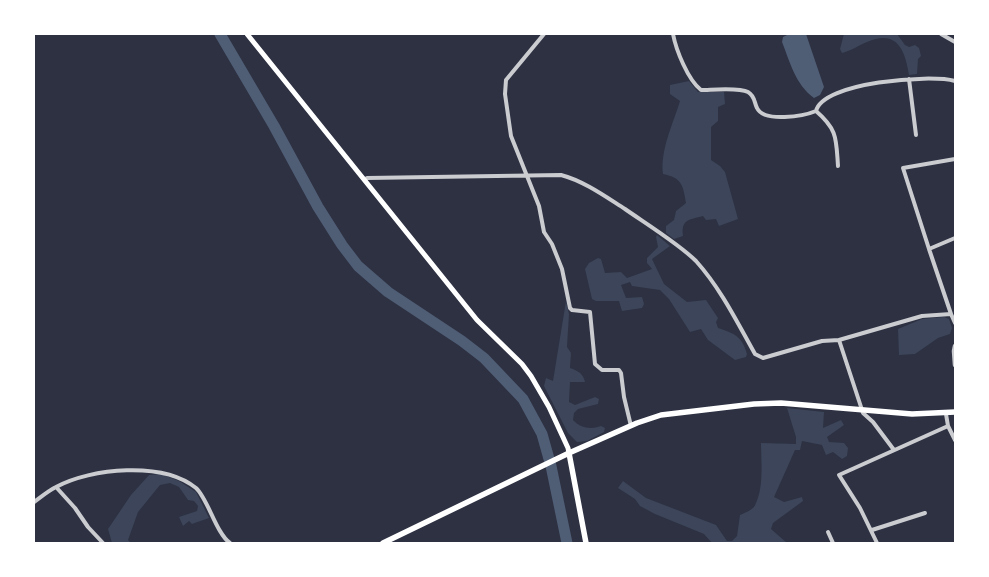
<!DOCTYPE html>
<html>
<head>
<meta charset="utf-8">
<style>
	body { margin:0 }
	#map { position:relative; width:989px; height:577px; overflow:hidden; background:#2d3142; font-family:"Golos Text",sans-serif }
	canvas { display:block }
	.frame { position:absolute; inset:0; border:35px solid #fff; pointer-events:none }
</style>
</head>
<body>
<div id="map">
<canvas width="989" height="577"></canvas>
<div class="frame"></div>
</div>
<script>
const ctx = document.querySelector('canvas').getContext('2d');
ctx.lineJoin = 'round';
function fill(path, color) { ctx.fillStyle = color; ctx.fill(path, 'evenodd'); }
function strokePath(path, color, width, dash) { ctx.strokeStyle = color; ctx.lineWidth = width; ctx.lineCap = dash ? 'butt' : 'round'; ctx.setLineDash(dash || []); ctx.stroke(path); }
const green = new Path2D(`
	M844,34h53l8,11 4,2 6,-2 4,3 2,8 -3,3 -1,15 -8,1c-4,-25 -12,-46 -42,-33 -8,3 -16,9 -25,11l-2,-4z
	M689,81l9,11h26l1,12 -7,3v14l-7,6v33l9,6 5,6 13,47 -19,7 -3,-7 -10,1 -3,-4c-14,4 -22,3 -20,20l-9,3 -8,-6v-7l8,-6 2,-9 10,-8c-3,-18 -4,-25 -23,-29 -3,-24 10,-50 17,-73l-10,-7v-9z
	M657,235l13,11 -18,13 12,25 23,18 19,-2 12,18 -2,4 2,6c17,6 24,8 29,26l-1,3 -11,3 -27,-20 -7,-11 -11,3 -21,-33 -9,-9 -28,-4 -2,-4 -9,3 5,13 16,-1 2,7 -2,4 -20,3 -3,-10h-23l-4,-2 -7,-30 4,-6 9,-5 3,1 4,14 16,-1 6,6 25,-9 -5,-6v-5l11,-11 -2,-10z
	M566,301l3,13 -2,33 4,6 -1,15c8,3 13,5 15,14h-15l-1,20 6,3 20,-8 4,2 -1,5 -20,5 -4,4 -1,7c7,8 18,10 28,6l4,2 -1,4 -17,9 -10,1 -9,-9 -24,-47 2,-8 7,3z
	M944,317l5,2 3,9 -2,6 -12,4 -23,16 -16,1 -1,-26 24,-10z
	M787,408l37,4 -1,16 18,-8 3,5 -17,12 2,5 15,1 4,5 -1,8 -5,3 -9,-7 -7,3 -4,-10 -20,-4 -2,9h-5l-21,47 10,5 18,-5 1,4 -30,22 -2,6 16,14h-75l-8,-9 -49,-20 -15,-8 -5,-7 -17,-11 5,-7 23,17 70,27 11,16h5l5,-5 3,-21c6,-3 14,-5 16,-12 8,-17 5,-42 5,-60l35,1v-7z
	M161,474l18,7 17,11 13,26 -17,6 -3,-3 -6,5 -4,-9 18,-6 1,-5 -4,-5 -6,-1 -9,-13 -9,-4 -10,2 -22,27 -10,28 3,3h-19l-4,-14 23,-34 18,-20z`);
const water = new Path2D(`
	M789,34h17l18,53 -4,8 -6,3c-19,-14 -24,-36 -32,-56l1,-5z`);
const river = new Path2D(`
	M220,34l54,92 44,81 24,38 16,21 30,26 74,49 22,17 39,41 19,35 9,32 16,77`);
const minor = new Path2D(`
	M544,34l-38,46 -1,14 6,42 28,70 5,26 8,12 10,25 8,39 2,2 18,2 5,52 7,6h17l2,3 3,24 7,29
	M673,34c3,16 15,46 28,56 10,0 38,-3 47,2 7,4 6,10 9,16 7,15 47,8 59,3 7,-29 114,-37 139,-30
	M941,34l14,8
	M909,79l7,56
	M816,111c22,19 20,28 22,55
	M955,159l-52,9 26,81 26,-11
	M365,180l2,-2 194,-3c23,6 45,22 64,34 20,14 54,35 71,52 25,28 41,61 59,93l8,4 59,-17 17,-1 83,-24 29,-2 4,9
	M929,249l22,65
	M839,340l24,73 10,9 21,28
	M946,414l2,12 7,14
	M56,487l19,21 13,19 15,16
	M34,502c7,-5 14,-11 22,-15 35,-19 107,-26 140,1 12,11 20,45 34,55
	M872,530l53,-17
	M828,532l5,11
	M877,543l-17,-35 -21,-33 109,-49`);
const tertiary = new Path2D(`
	M955,346l-1,5 1,14`);
const secondary = new Path2D(`
	M247,34l230,286 45,44 9,12 18,31 19,41 1,5`);
const primary = new Path2D(`
	M569,453l17,90
	M383,543l186,-90 68,-30 24,-8 93,-11 27,-1 131,11 43,-2`);
fill(green, '#3c4559');
fill(water, '#4f5d75');
strokePath(river, '#4f5d75', 11);
strokePath(minor, '#caccd0', 4);
strokePath(tertiary, '#caccd0', 4.5);
strokePath(secondary, '#fff', 5);
strokePath(primary, '#fff', 5.5);
</script>
</body>
</html>
